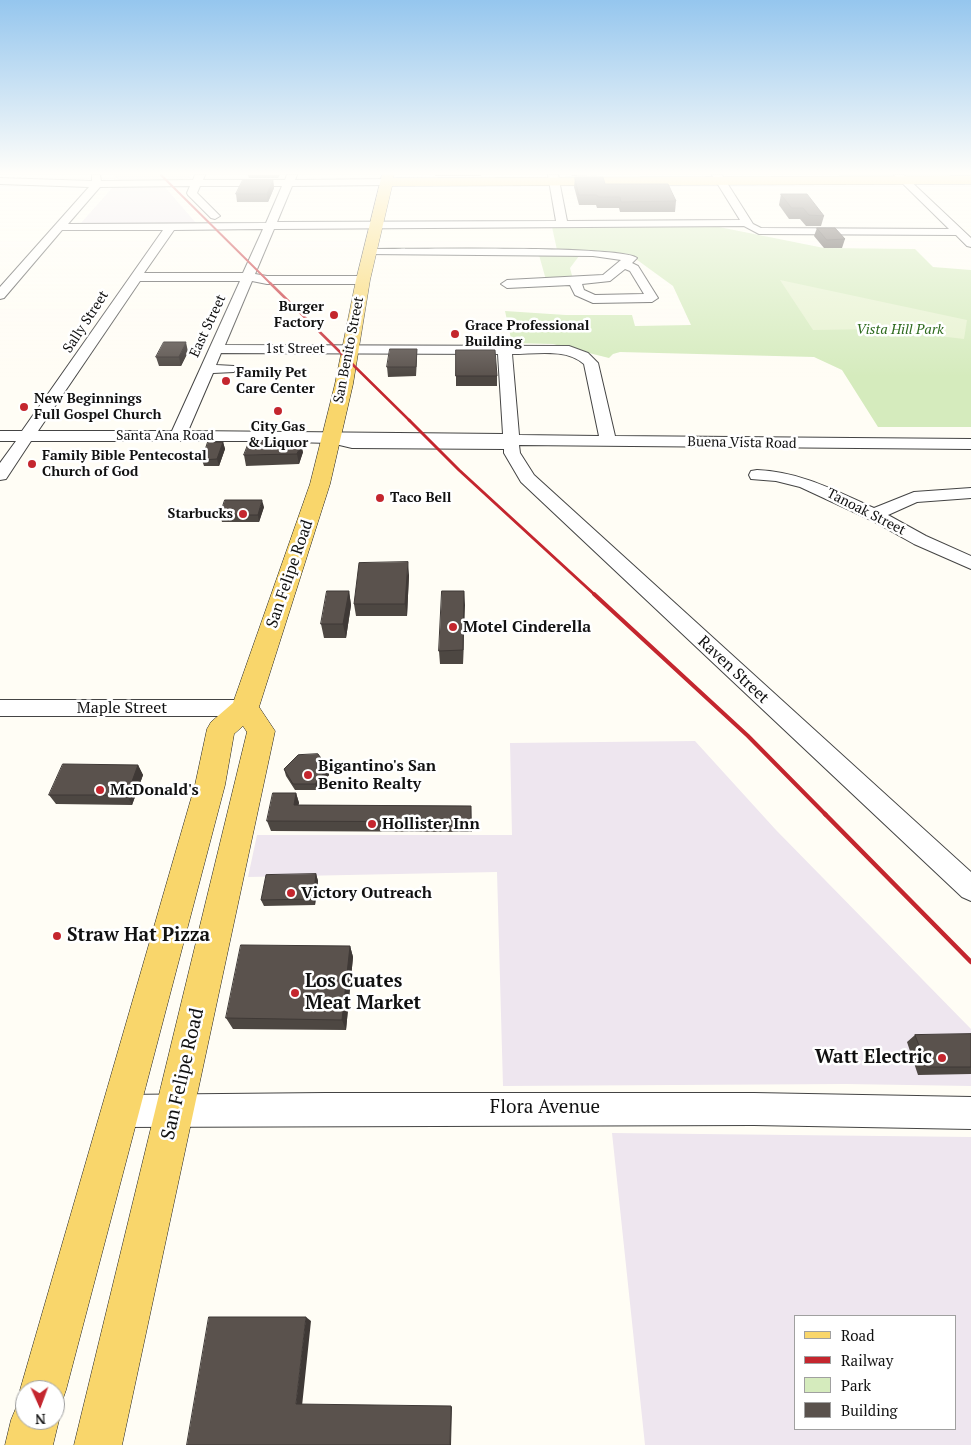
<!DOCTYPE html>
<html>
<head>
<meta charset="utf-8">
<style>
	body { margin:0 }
	#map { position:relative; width:971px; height:1445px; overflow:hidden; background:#fffdf5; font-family:"PT Serif",serif }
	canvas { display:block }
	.legend { position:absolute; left:794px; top:1315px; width:162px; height:115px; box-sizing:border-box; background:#fff; border:1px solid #a0a0a0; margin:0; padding:6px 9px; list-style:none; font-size:15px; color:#111 }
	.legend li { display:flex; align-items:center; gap:10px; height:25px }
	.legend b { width:25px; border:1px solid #a0a0a0 }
	.north { position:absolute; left:15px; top:1380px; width:50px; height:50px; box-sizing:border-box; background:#fff; border:1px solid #a0a0a0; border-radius:50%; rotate:178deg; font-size:14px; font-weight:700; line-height:20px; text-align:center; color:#111 }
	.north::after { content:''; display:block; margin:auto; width:18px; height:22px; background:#c4262e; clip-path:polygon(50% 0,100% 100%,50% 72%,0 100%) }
</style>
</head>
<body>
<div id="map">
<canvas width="971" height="1445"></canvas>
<ul class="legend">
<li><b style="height:6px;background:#f9d66b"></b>Road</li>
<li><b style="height:6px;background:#c4262e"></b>Railway</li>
<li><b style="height:14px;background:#d5ebbd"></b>Park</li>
<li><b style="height:14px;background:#5a524d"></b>Building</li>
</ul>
<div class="north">N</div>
</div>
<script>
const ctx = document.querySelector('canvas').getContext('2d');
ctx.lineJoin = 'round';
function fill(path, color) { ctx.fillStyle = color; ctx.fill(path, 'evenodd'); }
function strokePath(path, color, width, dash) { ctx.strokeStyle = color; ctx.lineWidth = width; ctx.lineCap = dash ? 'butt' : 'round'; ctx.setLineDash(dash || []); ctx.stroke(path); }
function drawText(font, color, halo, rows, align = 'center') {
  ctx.font = font + ' "PT Serif",serif'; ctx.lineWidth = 5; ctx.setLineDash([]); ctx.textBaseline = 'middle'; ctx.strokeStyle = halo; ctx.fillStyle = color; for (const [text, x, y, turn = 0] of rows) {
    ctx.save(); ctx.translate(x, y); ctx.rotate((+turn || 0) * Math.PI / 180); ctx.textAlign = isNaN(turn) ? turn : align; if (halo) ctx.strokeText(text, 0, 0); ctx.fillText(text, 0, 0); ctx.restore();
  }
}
const industrial = new Path2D(`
	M114,175h77l-3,4 -27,1h-43z
	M164,186l32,37 -116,1 33,-37z
	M695,741l81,89 195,199v57l-125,-2 -343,2 -6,-214 -249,5 9,-42h255l-2,-92z
	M612,1133l359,4v308h-326zM795,1316h160v113h-160z`);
const green = new Path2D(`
	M714,226l110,22 91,1 18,18 38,3v157h-93l-36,-57 -28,-13 -194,-5 -7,2 -4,4 -56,-14 -41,-1 -7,-32 61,4h66l3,11 56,-1 -18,-39 -44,-32 -27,-3 -45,-1 -5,-23z
	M539,255l40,1 -9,12 3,11 -27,1z`);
const pitch = new Path2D(`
	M780,280l187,40 -3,19 -84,-10 -67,1z`);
const minor = new Path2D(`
	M92,175h8l1,6 92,-1 2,-5h10l-2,5h82l2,-5h10l-2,5 91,-1 5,3 -5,3 -94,1 -15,36 279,-1 -8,-46h10l9,46 173,-1 -28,-45h10l31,49 8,4 188,1 -55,-54h10l67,63v9l-4,-1 -11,-11 -197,-1 -15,-8 -470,3 -19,45 12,2h96l6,4 -6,4h-96l-15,-3 -27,64 344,1 19,7 10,10 17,73 356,3v10l-452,-4 1,8 14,22 437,397v29l-9,-4 -441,-415 -17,-29v-4l-152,-1 -21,-5 -79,-2h-221l-25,38 -6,1v-17l16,-22h-16v-10h22l141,-201h-101l-58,68 -4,1v-12l89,-100 -89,-3v-6l92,3zM190,186l-3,7 1,2 23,23 4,1 5,-3 -23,-23 3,-7h82l-16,37 -198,1 32,-37zM263,229l-20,44h-99l30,-43zM140,281h100l-68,150h-134zM221,353l277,1 5,80 -315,-3 25,-58 21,-1 2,-3 -2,-3 -18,-1zM512,354c24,0 54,-6 72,10l15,72 -80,-1z
	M370,249c34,0 254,-4 267,9l-5,5 6,3 20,32 -6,4 -59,1 -18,-8 -5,-10 -63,3 -6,-4 6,-4 96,-5 18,-15 -28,-4 -227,-2 -2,-2zM625,269l5,2 14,23 -49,1 -11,-5 -2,-6 28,-3z
	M757,470c44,2 77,20 117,38l40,-16 57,-4v10l-54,4 -29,13 38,21 45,20v13l-57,-25 -43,-24 -71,-33 -24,-6 -25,-2 -2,-4 2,-4z
	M0,700h245l8,2 3,6 -3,6 -8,2h-245z
	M325,1093h429l217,4v32l-217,-4 -635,2 -11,-5 -5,-11 5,-11 11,-5z`);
const major = new Path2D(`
	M382,175h12l-1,3 578,-2v8l-579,2 -22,94 -17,104 -23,100 -71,223 16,24 -153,714h-48l173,-713 -4,-6 -9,8 -9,51 -159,605 -6,17 -5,1v-18h-30v30h30v-9l4,9 -6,25h-48l6,-25 7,-17 6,-2 -4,-11 175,-605 12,-56 4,-7 22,-19 77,-219 25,-100 21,-104z`);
const railFar4 = new Path2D(`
	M161,175l110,109`);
const railFar3 = new Path2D(`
	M270,283l140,138`);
const railFar2 = new Path2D(`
	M409,420l50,50 136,125`);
const railFar1 = new Path2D(`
	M594,594l154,142 78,79`);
const rail = new Path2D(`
	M825,814l146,148`);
const wall = new Path2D(`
	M248,175h32l-2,3h-29z
	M435,175h46v1h-46z
	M571,175h27l-26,1z
	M575,177l101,24 -1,11h-55l-1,-4h-22l-1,-3h-17l-5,-18z
	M273,180l1,8 -6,14h-31l-1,-8z
	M781,194l43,22 -3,10h-15l-6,-7h-11l-10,-14z
	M817,228l28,11 -3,9h-18l-10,-12z
	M417,349v10l-1,17 -28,1 -1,-10z
	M188,352l-7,14h-22l-3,-9z
	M456,376h41v10h-41z
	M223,442l2,7 -6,17h-15l-2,-6z
	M303,452l-4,12 -53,2 -2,-11z
	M264,507l-5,15h-37l-2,-7z
	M409,575l-2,41h-51l-2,-12z
	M349,591l2,14 -5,33h-22l-3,-14z
	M464,591l-1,73h-23l-1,-13z
	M138,765l5,10 -11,30 -76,-1 -7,-9z
	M328,768l1,7 -12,15h-22l-9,-14 -2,-7z
	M296,793l3,10 -1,2 173,1 1,26 -201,-1 -4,-10z
	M316,874l2,7 -3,24 -51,1 -3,-6z
	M350,946l3,11 -7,73 -113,-1 -7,-11z
	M971,1034v40l-53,1 -11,-33 8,-7z`);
const shadedWall = new Path2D(`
	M273,180l1,8 -6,14 -1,-8z
	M186,342l2,10 -7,14 -2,-9z
	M223,442l2,7 -6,17 -2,-7z
	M301,442l2,10 -4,12 -2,-10z
	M262,500l2,7 -5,15 -1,-7z
	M408,562l1,13 -2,41 -2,-12z
	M349,591l2,14 -5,33 -3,-14z
	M464,591l1,14 -2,59v-14z
	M138,765l5,10 -11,30 -5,-10z
	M328,768l1,7 -12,15 -2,-6z
	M296,793l3,10 -3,12 -2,-10z
	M316,874l2,7 -3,24 -2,-6z
	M350,946l3,11 -7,73 -4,-10z
	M306,1317l5,4 -9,85 -6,-2z
	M451,1406l1,1 -1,38h-1z`);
const building = new Path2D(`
	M575,177h28l2,7h63l8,17 -55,1 -1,-5h-22l-1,-2h-18z
	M243,180h30l-6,14h-31z
	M781,194h26l17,22 -15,-1 -6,-7h-11z
	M817,228h18l10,11 -18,1z
	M164,342h22l-7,15h-23z
	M390,349h27l-1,18h-29z
	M456,350h39l2,26h-41z
	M250,440l51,2 -4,12 -53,1z
	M208,442h15l-6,17 -15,1z
	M225,500h37l-4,15h-38z
	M408,562l-3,42h-51l5,-41z
	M327,591h22l-6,33h-22z
	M442,591h22l-1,59 -24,1z
	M318,754l10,14 -13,16h-22l-9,-15 14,-14z
	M63,764l75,1 -11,30h-78z
	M273,793h23l-2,12 177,1v16l-204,-1z
	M316,874l-3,25 -52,1 5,-25z
	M241,945l109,1 -8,74 -116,-2z
	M971,1034v33h-44l-12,-32z
	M209,1317h97l-10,87 155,2 -1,39h-263z`);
const markers = [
	[334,315,5,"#c4262e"],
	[455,334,5,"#c4262e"],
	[226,381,5,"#c4262e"],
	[24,407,5,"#c4262e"],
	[278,411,5,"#c4262e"],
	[32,464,5,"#c4262e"],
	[380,498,5,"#c4262e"],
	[243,514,5,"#c4262e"],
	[453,627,5,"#c4262e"],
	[308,775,5,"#c4262e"],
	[100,790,5,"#c4262e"],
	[372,824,5,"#c4262e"],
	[291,893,5,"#c4262e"],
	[57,936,5,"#c4262e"],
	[295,993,5,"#c4262e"],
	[942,1058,5,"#c4262e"]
];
const farPoinames = [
	["Burger",324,307,"right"],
	["Factory",324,323,"right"],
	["Grace Professional",465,326],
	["Building",465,342],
	["Family Pet",236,373],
	["Care Center",236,389],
	["New Beginnings",34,399],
	["Full Gospel Church",34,415],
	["City Gas",278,427,"center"],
	["& Liquor",278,443,"center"],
	["Family Bible Pentecostal",42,456],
	["Church of God",42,472],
	["Taco Bell",390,498],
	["Starbucks",233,514,"right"]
];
const farStreetnames = [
	["Sally Street",86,322,-57],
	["East Street",208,326,-65],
	["1st Street",295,349],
	["San Benito Street",349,350,-79],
	["Santa Ana Road",165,436],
	["Buena Vista Road",742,443,1],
	["Tanoak Street",866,512,27]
];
const farParknames = [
	["Vista Hill Park",900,330]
];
const streetNames = [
	["San Felipe Road",290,574,-71],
	["Raven Street",733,670,43],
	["Maple Street",122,708]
];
const poiNames = [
	["Motel Cinderella",463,627],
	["Bigantino's San",318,766],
	["Benito Realty",318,784],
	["McDonald's",110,790],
	["Hollister Inn",382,824],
	["Victory Outreach",301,893]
];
const nearPoinames = [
	["Straw Hat Pizza",67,936],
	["Los Cuates",305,982],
	["Meat Market",305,1004],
	["Watt Electric",932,1058,"right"]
];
const nearStreetnames = [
	["San Felipe Road",183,1074,-77],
	["Flora Avenue",545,1108]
];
fill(industrial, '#eee6ef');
fill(green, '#d5ebbd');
fill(pitch, '#e6f2cf');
strokePath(minor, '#444', 2);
strokePath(major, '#222', 1);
fill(minor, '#fff');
fill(major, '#f9d66b');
strokePath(railFar4, '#c4262e', 2);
strokePath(railFar3, '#c4262e', 2.5);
strokePath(railFar2, '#c4262e', 3);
strokePath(railFar1, '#c4262e', 4);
strokePath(rail, '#c4262e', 4.5);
fill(wall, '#4d4742');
fill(shadedWall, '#3f3936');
fill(building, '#5a524d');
strokePath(building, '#3f3936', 1);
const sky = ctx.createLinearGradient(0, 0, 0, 377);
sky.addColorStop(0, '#95c6ee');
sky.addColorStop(0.46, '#fffefa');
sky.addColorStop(1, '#fffefa00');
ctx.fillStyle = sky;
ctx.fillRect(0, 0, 971, 377);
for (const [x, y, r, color] of markers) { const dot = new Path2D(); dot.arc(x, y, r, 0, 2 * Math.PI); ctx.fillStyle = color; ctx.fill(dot); strokePath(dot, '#fff', 2); }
drawText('bold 14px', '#111', '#fff', farPoinames, 'left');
drawText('14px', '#111', '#fff', farStreetnames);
drawText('italic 14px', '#2f6b1f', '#fff', farParknames);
drawText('16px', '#111', '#fff', streetNames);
drawText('bold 16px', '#111', '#fff', poiNames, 'left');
drawText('bold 19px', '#111', '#fff', nearPoinames, 'left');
drawText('19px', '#111', '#fff', nearStreetnames);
</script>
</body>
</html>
